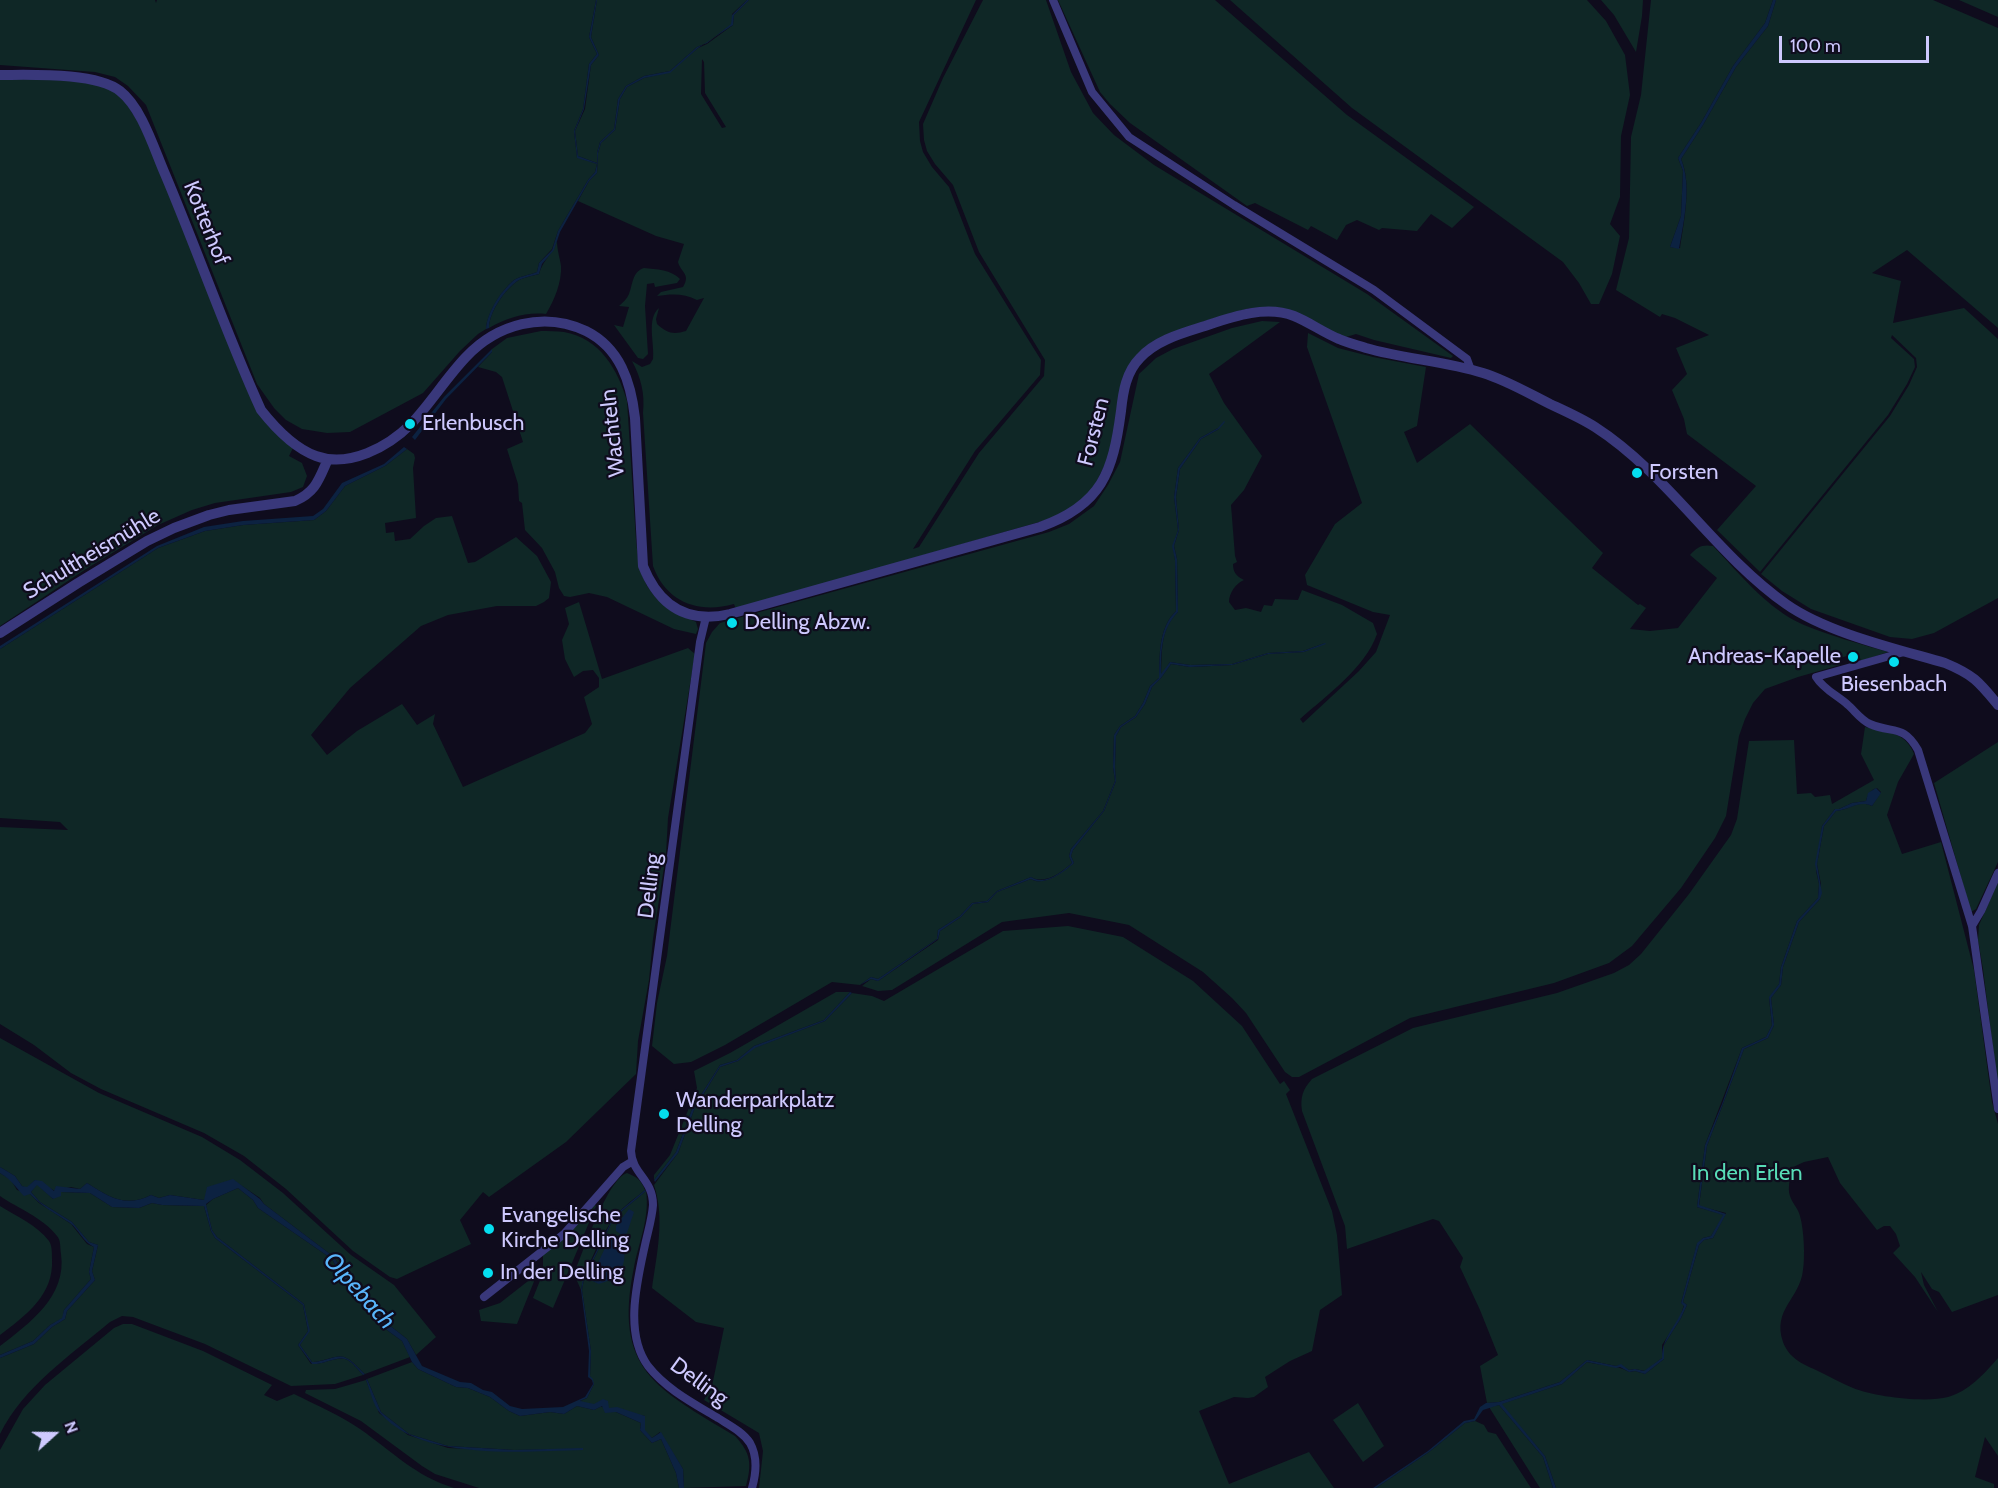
<!DOCTYPE html>
<html>
<head>
<meta charset="utf-8">
<style>
	body { margin:0 }
	#map { position:relative; width:1998px; height:1488px; overflow:hidden; background:#0f0c1d; font-family:Cabin,sans-serif }
	canvas { display:block }
	.north { position:absolute; left:24px; top:1404px; width:60px; height:60px; -webkit-text-stroke:4px #0f0c1d; paint-order:stroke; rotate:69deg; font-size:16px; font-weight:700; line-height:24px; text-align:center; color:#cec9fe }
	.north::after { content:''; display:block; margin:auto; width:21px; height:27px; background:#cec9fe; clip-path:polygon(50% 0,100% 100%,50% 72%,0 100%) }
	.scale { position:absolute; left:1779px; top:36px; width:150px; height:27px; box-sizing:border-box; border:3px solid #cec9fe; border-top:0; padding-left:8px; font-size:18px; line-height:21px; white-space:nowrap; color:#cec9fe; -webkit-text-stroke:4px #0f0c1d; paint-order:stroke }
</style>
</head>
<body>
<div id="map">
<canvas width="1998" height="1488"></canvas>
<div class="north">N</div>
<div class="scale">100 m</div>
</div>
<script>
const ctx = document.querySelector('canvas').getContext('2d');
ctx.lineJoin = 'round';
function fill(path, color) { ctx.fillStyle = color; ctx.fill(path, 'evenodd'); }
function strokePath(path, color, width, dash) { ctx.strokeStyle = color; ctx.lineWidth = width; ctx.lineCap = dash ? 'butt' : 'round'; ctx.setLineDash(dash || []); ctx.stroke(path); }
function drawText(font, color, halo, rows, align = 'center') {
  ctx.font = font + ' Cabin,sans-serif'; ctx.lineWidth = 4.5; ctx.setLineDash([]); ctx.textBaseline = 'middle'; ctx.strokeStyle = halo; ctx.fillStyle = color; for (const [text, x, y, turn = 0] of rows) {
    ctx.save(); ctx.translate(x, y); ctx.rotate((+turn || 0) * Math.PI / 180); ctx.textAlign = isNaN(turn) ? turn : align; if (halo) ctx.strokeText(text, 0, 0); ctx.fillText(text, 0, 0); ctx.restore();
  }
}
const green = new Path2D(`
	M0,0h155l1,3 1,-3h439l-7,37 8,17 -8,10 -6,45 -9,22 3,26 20,7 -2,8 -7,8 -30,51 -6,18 -13,14 -2,9c-7,3 -17,4 -23,8 -13,11 -27,33 -28,49l-8,5 -18,17 -37,42 -73,39 -23,1 -25,-4 -16,-9 -12,-12 -17,-24 -111,-279 -18,-19 -13,-9 -20,-5 -95,-7z
	M597,0h150l-15,14v10l-25,19 -10,4 -27,24 -26,5 -18,10 -8,13 -4,30 -14,13 -3,11v10l-19,-7 -3,-25 10,-22 6,-44 8,-10 -8,-18z
	M749,0h227l-57,122 1,19 3,11 9,15 17,20 26,67 66,106 -1,15 -65,76 -62,98 6,-2 60,-94 65,-77 1,-16 -66,-108 -26,-67 -18,-21 -8,-13 -3,-11 -1,-16 20,-46 40,-78h63l25,72 22,41 21,22 40,30 213,129 86,62 -2,2 -77,-18 -18,-6 -10,3 -80,-29h-16l-45,13 -68,34 -28,102 -18,35 -31,24 -324,93 -2,-5c-36,10 -68,-2 -81,-38l-10,-153c2,-20 -2,-35 -11,-52l10,6 8,-3 3,-5c2,-15 -7,-40 6,-51l-3,11 1,5c10,9 16,11 29,7l18,-33 -7,2c-13,-7 -26,-6 -40,-4l4,-4 22,-5c8,-13 -2,-14 -5,-25l6,-18 -28,-8 -78,-35 11,-20 8,-8 1,-20 3,-10 14,-13 5,-31 7,-12 17,-9 26,-6 28,-24 9,-4 26,-19 1,-10zM702,59l2,3 1,31 21,34 -4,1 -21,-34z
	M1058,0h157l132,115 127,92 -22,21 -21,-14 -14,17 -35,-3 -3,2 -22,-10 -11,5 -9,15 -26,-14 -3,4 -53,-27 -8,3 -117,-83 -20,-19 -10,-12z
	M1230,0h357l19,21 19,34 5,40 -9,41 -1,61 -10,27 10,12 -8,38 -13,30h-8l-12,-21 -16,-21 -211,-154z
	M1601,0h42l-1,16 -6,36 -22,-37z
	M1651,0h122l-8,23 -32,43 -32,57 -23,35 5,13 -2,45 -11,31 10,1c4,-26 12,-65 1,-89l22,-34 33,-58 32,-41 8,-26h157l65,28v300l-91,-78 -35,23 29,8 -8,42 71,-15 34,31v259l-64,35 -22,6 -22,-2 -79,-28 -29,-18 -21,-17 129,-158 19,-31 8,-18 -1,-9 -24,-23 -1,3 23,21 1,8 -8,17 -19,31 -128,157 -43,-42 39,-44 -69,-52 -3,-15 -12,-29 15,-16 -11,-26 33,-13 -34,-17 -13,-4 -2,3 -44,-27 13,-52 2,-101 10,-42z
	M1959,0h39v17z
	M0,77l84,3 35,12 26,41 103,253 45,62 -4,8 13,7 5,13 -4,11 -12,5 -76,11 -23,7 -34,15 -72,44 -86,57z
	M557,241c0,9 3,17 4,25 1,16 -7,35 -15,48 -21,-2 -39,4 -57,14 0,-15 14,-36 27,-46 5,-4 16,-6 23,-8 4,-15 13,-18 18,-33z
	M644,268c12,1 28,2 36,11l-3,4 -22,4 -1,-4 -7,1 -2,22 3,48 -5,5 -5,-1 -24,-33 9,2 6,-20 -10,-1c4,-4 8,-7 10,-12 4,-10 3,-22 15,-26z
	M1262,321l18,1 -71,52 15,29 38,53 -18,34 -13,15 4,51 2,6 -4,2c0,8 3,12 11,16 -8,3 -15,13 -15,22l6,8 11,-2 15,4 3,-7 8,1 3,-7 23,1 4,-10 40,15 31,18 4,11c-12,34 -50,61 -77,85l3,4 56,-52 17,-19 14,-37 -17,-3 -66,-27 -2,-10 30,-51 27,-21 -55,-156 1,-14 30,15 35,9 53,10 -9,59 -13,6 13,31 53,-39 133,129 -11,15 46,37 2,-1 6,4 -16,21 20,2 28,-3 39,-50 -27,-23c7,-8 12,-11 23,-9 27,28 54,63 91,79 27,11 56,19 84,27l-27,9 -1,-3h-5l-1,-4 -14,4v7l-42,12 -33,12 -12,14 -8,16 -6,17 -13,80 -11,22 -34,50 -49,58 -23,17 -55,20 -144,35 -111,59h-7l-7,-5 -39,-59 -14,-15 -29,-26 -74,-47 -60,-12 -67,9 -110,68 -14,1 -16,-5 9,-7 7,2 60,-41 2,-9 21,-14 12,-13 15,-2 9,-10 34,-13c13,8 32,-7 43,-16l-3,-7 2,-6 31,-39 12,-30 -1,-14 1,-31 5,-9 15,-10 9,-13 7,-17 9,-9 10,-14 19,3 42,-2 36,-11 36,-2 21,-9 -22,8 -35,2 -36,11 -42,1 -20,-3 -9,14c1,-24 -1,-47 17,-64l-1,-53 -3,-13 5,-16 -3,-33 4,-28 21,-30 18,-10 -1,-1 -18,10 -22,30 -4,29 4,33 -5,16 2,14 1,51c-18,18 -16,43 -17,67l-9,8 -7,17 -8,13 -15,10 -6,9 -1,32 2,14 -12,30 -32,38 -2,7 3,7c-10,9 -27,22 -41,14l-34,14 -10,10 -15,2 -12,13 -22,14 -1,9 -59,40 -7,-2 -11,8 -28,-3 -107,63 -34,17 -17,2 -22,-18 5,-43 10,-47 39,-313 6,-11 8,-9 329,-91 20,-8 25,-18 14,-21 12,-23 19,-88 17,-16 17,-9 59,-21z
	M541,331c7,0 16,0 23,1 36,6 54,38 63,69l9,139 3,28 8,18 9,12 15,12 25,12 2,7 -2,5 -22,-5 -67,-32 -18,-4 -19,4 -6,-1 -5,-8 -4,-16 -13,-24 -17,-18 -3,-27 -3,-2 -1,-17 -11,-35 16,-7 -21,-65 -6,-5 -18,-5 14,-15v-3l15,-11z
	M407,449l7,5 1,4 -2,10 3,50 -31,5 1,10 8,-1 1,9 15,-2 14,-13 12,-8 16,-2 16,47 7,-1 41,-25 21,19 14,26 -2,16 -5,4 -8,4h-39l-49,9 -27,11 -71,62 -39,47 16,20 30,-24 45,-27 15,21 18,-11 -2,10 30,63 122,-54 7,-9 -8,-27 15,-10v-9l-6,-8 -10,1 -9,6 -9,-18 -3,-19 7,-16 -4,-16 14,-6 23,77 86,-31 7,6 -27,164 -2,36 -13,85 -4,41 -11,61 -2,33 -70,68 -77,55 -6,-5 -23,28 11,24 -74,35 -7,-2 -37,-26 -67,-62 -42,-33 -40,-23 -103,-44 -30,-16 -37,-28 -34,-21v-197l68,3 -8,-8 -60,-4v-169l158,-101 47,-17 38,-6 71,-5 12,-9 19,-25 40,-20z
	M1865,727c20,4 41,5 49,27l-16,28 -11,33 15,39 39,-12 33,128 18,132 6,22v171l-46,17 -13,-20 -7,-3 -11,-17 3,13 14,27 -23,-35 -22,-24 7,-7 -4,-12 -6,-8h-6l-7,4 -37,-47 -12,-26 -24,5 -13,6c0,8 -4,20 -1,28 2,7 8,12 10,20 4,14 5,40 3,54 -3,29 -31,39 -20,72 6,16 19,22 33,28 13,6 25,13 37,18 22,9 73,15 95,9 21,-6 36,-23 50,-39v98l-13,-19 -10,40 19,7v4h-438l-11,-32 -44,-52 61,-20 25,-22c14,4 30,2 42,10l6,-1 10,3 19,-15v-14l17,-27 6,-13 -4,-3 16,-57 5,-5 9,-2 13,-25 -27,-7 8,-60 37,-97 24,-11 6,-13 -3,-27 10,-13 2,-18 16,-45 21,-23 1,-15 -4,-20 7,-38 12,-15c13,-1 23,-12 36,-5l9,-14 -4,-4c-6,1 -10,8 -11,13l-14,2 -13,6h-4l-13,17 -6,45 3,13 -1,14 -21,23 -16,46 -2,17 -10,14 3,27 -6,12 -24,11 -37,97 -8,62 27,8 -13,21 -8,2 -6,6 -16,59 3,2 -4,12 -18,28v13l-17,13 -10,-2 -6,1 -8,-5 -5,1 -29,-6 -27,22 -61,20 -12,1 -7,-37 18,-11 -18,-45 -20,-43 3,-9 -24,-37 -6,-2 -86,30 -2,-23 -43,-115c-2,-14 1,-22 10,-32l101,-51 144,-35 57,-20 15,-8 12,-11 48,-60 42,-59 6,-16 12,-78 45,-1 3,54 14,-1 4,4 15,-2 2,9 42,-24 -13,-26z
	M1998,742v120l-22,47 -5,3 -37,-129z
	M1998,882v207l-15,-120 -5,-29 1,-15z
	M1068,926l55,11 70,44 49,45 38,58 4,-3 6,9 -4,4 46,117 5,24 5,60 -22,15 -8,41 -22,10 -25,16 3,10 -14,10 -6,1 -14,-1 -35,14 30,73 80,-32 25,36h-575l4,-37 -4,-18 -55,-33 8,-14 12,-58 -28,-6 -44,-34c5,-35 13,-70 2,-103l24,-32 16,-43 26,-43 18,-6 16,-13 71,-27 27,-28 20,3 12,5 119,-70z
	M836,992h14l-26,28 -70,26 -17,14 -17,5 -28,44 -16,43 -22,28v-5l16,-20 27,-67 -3,-17 36,-18z
	M0,1038l99,55 103,44 38,23 43,33 68,62 43,30 42,52 -20,18 -9,-16 -23,-18 -8,-13 -22,-19 -20,-32 -70,-53 -4,-6 -27,-18 -29,20 -34,-5 -11,3 -8,-3c-26,13 -42,2 -64,-12l-7,6 -9,-2 -16,4 -20,-11 -8,8 -5,-2 -7,-10 -15,-9z
	M0,1173l11,7 6,10 13,4 9,9 32,21 16,20 7,3 -5,25 2,7 -27,31 -1,8 -13,7 -17,16 -33,14v-9c30,-23 67,-50 61,-92 -1,-6 0,-14 -4,-18 -15,-19 -38,-27 -57,-40z
	M627,1173c10,4 14,7 18,17 -12,10 -26,19 -34,32 -10,14 -27,51 -30,68l-7,-16c8,-20 34,-96 53,-101z
	M37,1184l16,15 8,-7 29,1 22,14 27,1 13,-5 10,2 42,1 7,25 4,7 88,67 5,26 -10,14 13,19c11,1 26,-8 34,-5 7,2 13,11 18,16l-28,9 -44,2 -86,-42 -72,-27 -11,-1 -12,6c-40,34 -86,64 -110,112v-76l34,-14 18,-17 13,-8 2,-8 28,-31 -3,-9 6,-26 -9,-3 -17,-20 -32,-20 -9,-10z
	M238,1188l15,12 5,8 74,51 17,32 23,20 8,14 22,16 8,16 -45,17c-6,-5 -12,-13 -19,-16 -9,-5 -24,5 -34,4l-12,-17 9,-14 -5,-27 -87,-67 -5,-7 -6,-25 7,-6z
	M646,1191c4,26 -7,51 -12,76 -21,103 22,121 101,169 16,17 17,28 11,50l-62,2 -1,-19 -23,-37 -8,6 -8,-8 1,-14 -67,-14 9,-4 7,-14 -4,-8 1,-25 -9,-61 2,-11 28,-57 10,-11z
	M594,1204l2,2 -43,102 -20,-10 10,-25v-18l23,-19z
	M0,1206c16,10 37,19 49,35 3,4 3,12 3,18 2,36 -26,56 -52,76z
	M537,1274l-20,50 -36,-3 -2,-11 21,-7z
	M123,1324h9l71,27 69,34 -8,10 13,6 17,-7c22,11 46,21 66,35 33,23 55,47 94,59h-454v-38l23,-41 22,-24 69,-57z
	M412,1362l6,7 38,18 12,1 22,9 19,14 11,5 30,-4 14,2 13,-8 17,4 8,-4 39,17 -1,7 12,13 9,-4 15,34 3,15h-200l-44,-14 -13,-8 -61,-45 -56,-28 1,-3 29,-1 31,-9 13,33 29,22 40,13 64,3 71,-2 -69,1 -66,-4 -39,-12 -28,-22 -14,-33z
	M1358,1403l26,43 -21,16 -30,-42z
	M1499,1405l44,52 10,31h-13l-51,-81z
	M1475,1421l9,4 4,7 8,2 35,54h-155l53,-36 36,-29z`);
const water = new Path2D(`
	M596,0h1l-6,37 8,18 -8,10 -7,44 -9,22 3,25 19,7v-10l3,-11 14,-13 4,-30 8,-13 18,-10 26,-5 27,-24 10,-4 24,-19 1,-9 15,-15h2l-15,15 -1,10 -35,23 -28,25 -26,5 -17,9 -7,12 -5,31 -14,13 -3,10 -1,20 -8,8 -29,51 -6,18 -12,14 -3,10c-7,2 -18,4 -23,8 -13,10 -27,31 -27,46l-3,1c1,-17 15,-38 28,-49 6,-4 16,-5 23,-8l2,-9 13,-13 6,-19 30,-51 7,-8 2,-8 -20,-6 -3,-27 9,-22 6,-45 8,-10 -8,-17z
	M1773,0h3l-8,26 -32,41 -33,58 -22,34c11,26 3,62 -2,90l-9,-2 11,-31 2,-45 -5,-13 23,-35 32,-57 32,-43z
	M492,349v3l-46,47 -31,41 -3,-3 32,-40z
	M1224,421l1,1 -6,7 -18,10 -21,30 -4,28 3,33 -5,16 3,13 1,53c-17,17 -17,40 -17,62l9,-12 20,3 42,-1 36,-11 35,-2 22,-8 1,1 -22,8 -36,2 -36,11 -42,2 -19,-3 -10,14 -9,9 -7,17 -9,13 -15,10 -5,9 -1,31 1,14 -12,30 -31,39 -2,6 3,7c-10,9 -30,24 -43,16l-34,13 -9,10 -15,2 -12,13 -21,14 -2,8 -60,42 -7,-2 -11,6 11,-8 7,2 59,-40 1,-9 22,-14 12,-13 15,-2 10,-10 34,-14c14,9 31,-5 41,-14l-3,-7 2,-7 32,-38 12,-30 -2,-14 1,-32 6,-9 15,-10 8,-13 7,-17 9,-8c1,-24 -1,-49 17,-67l-1,-51 -3,-14 6,-16 -4,-33 4,-29 22,-30 18,-10z
	M404,447l3,2 -22,17 -40,20 -19,25 -12,9 -71,5 -38,6 -47,17 -158,101v-3l157,-100 47,-19 39,-6 70,-5 10,-7 19,-26 42,-19z
	M1876,788l5,5 -9,13c-13,-6 -23,4 -36,5l-12,15 -7,38 5,29 -2,6 -21,23 -16,45 -2,18 -10,13 3,27 -6,13 -24,11 -37,97 -8,59 27,9 -13,24 -9,2 -5,5 -16,57 4,3 -6,13 -17,27v14l-19,15 -10,-3 -6,1 -9,-5 -4,1 -29,-6 -25,22 -60,20 43,52 11,32h-3l-10,-31 -44,-52 -16,5 -8,11 -10,2 -36,29 -53,36h-3l55,-37 36,-30 10,-2 6,-12 6,-4 13,-1 61,-20 27,-22 29,6 5,-2 8,6 6,-1 9,2 18,-13c0,-22 15,-32 22,-52l-3,-3 16,-60 6,-5 8,-2 12,-21 -26,-8 8,-62 17,-41 20,-56 24,-11 6,-12 -3,-28 10,-13 2,-17 16,-46 21,-23 1,-14 -4,-20 7,-38 13,-17h4l13,-6 14,-2 2,-8z
	M850,992l2,1 -27,28 -70,27 -17,13 -18,6 -26,43 -16,43 -23,29 -1,-2 22,-28 16,-43 28,-44 17,-5 17,-14 70,-26z
	M0,1167l15,9 7,10 5,1 8,-7 7,1 12,10 2,-5 24,3 7,-6c22,14 38,25 64,12l8,3 11,-3 34,5 3,-13 26,-8 27,20 4,5 70,53 20,32 22,19 8,13 23,18 15,27 38,16 11,1 12,7 9,2 18,14 12,3 41,-2 22,-10 8,-13 -1,-4 -4,-3 1,-26 -8,-61 2,-12 28,-56 10,-12 24,-20 1,1 -24,20 -10,11 -28,57 -2,11 9,61 -1,25 3,3 1,5 -7,14 -7,3 14,3 9,-5 5,2 1,7 8,-1 28,9v14l7,8 9,-6 22,37 1,19h-5l-3,-15 -15,-34 -9,4 -12,-13 1,-7 -25,-11 -11,1 -3,-7 -8,4 -17,-4 -13,8 -14,-2 -30,4 -11,-5 -19,-14 -22,-9 -12,-1 -38,-18 -6,-7 -10,-21 -22,-16 -8,-14 -23,-20 -17,-32 -74,-51 -5,-8 -15,-12 -25,11 -7,5 6,26 5,7 87,67 6,27 -10,14 12,17c11,1 25,-9 34,-4 7,3 13,11 19,16l-2,1c-5,-5 -11,-14 -18,-16 -8,-3 -23,6 -33,5l-14,-19 10,-14 -5,-26 -88,-67 -4,-7 -7,-25 -42,-1 -10,-2 -13,5 -27,-1 -22,-14 -29,-1v4l-8,3 -16,-14 -6,7 9,10 32,20 17,20 9,3 -6,26 3,9 -28,31 -2,8 -13,8 -18,17 -34,14v-3l33,-14 17,-16 12,-7 2,-8 27,-31 -2,-7 5,-25c-11,-5 -15,-17 -24,-24 -14,-9 -29,-17 -40,-29l-6,2c-9,-9 -12,-16 -24,-23z
	M629,1209l5,3 -7,21 -5,2 -6,-4v-5z
	M611,1235h4c13,16 11,23 4,42l-20,7 -9,-4z
	M367,1379l14,33 28,22 39,12 66,4 69,-2v2c-59,1 -161,12 -203,-37 -7,-8 -10,-23 -14,-33z`);
const minor = new Path2D(`
	M1053,0l39,92 37,45 105,68 140,85 93,69 4,11
	M706,617l-6,25 -69,509c1,23 22,28 22,54 -1,14 -5,26 -8,40 -8,37 -21,88 3,121 18,23 45,37 70,52 11,7 25,14 32,25 8,14 6,31 2,45
	M1904,652l-88,25c8,13 21,18 32,28 7,6 13,15 22,19 23,10 33,0 48,26l54,176 26,183
	M1972,926l9,-15 17,-38
	M484,1297l80,-63 59,-67 10,-6`);
const tertiary = new Path2D(`
	M0,75c31,0 96,-3 120,16 22,17 34,58 45,83 33,78 61,159 96,236 15,19 33,38 55,46 33,12 72,-9 95,-32 20,-21 35,-46 55,-67 31,-33 78,-46 120,-26 34,17 45,51 49,87l8,148c16,40 44,58 87,48l310,-87c62,-22 73,-55 81,-116 2,-19 5,-39 19,-53 16,-18 43,-25 65,-32 27,-9 60,-21 89,-10 15,6 30,17 45,23 9,4 18,6 27,9 38,11 79,13 117,25 23,7 45,20 67,31 15,7 31,14 45,23 73,47 120,127 191,177 41,29 111,45 159,59 29,12 34,19 53,42
	M0,633l78,-50 69,-42 27,-13 35,-13 20,-5 66,-9c21,-9 24,-22 33,-42`);
const markers = [
	[410,424,6,"#05deef"],
	[1637,473,6,"#05deef"],
	[732,623,6,"#05deef"],
	[1853,657,6,"#05deef"],
	[1894,662,6,"#05deef"],
	[664,1114,6,"#05deef"],
	[489,1229,6,"#05deef"],
	[488,1273,6,"#05deef"]
];
const streetNames = [
	["Kotterhof",206,223,68],
	["Forsten",1094,432,-76],
	["Wachteln",613,433,-96],
	["Schultheismühle",92,554,-31],
	["Delling",650,886,-83],
	["Delling",699,1382,36]
];
const poiNames = [
	["Erlenbusch",422,424],
	["Forsten",1649,473],
	["Delling Abzw.",744,623],
	["Andreas-Kapelle",1841,657,"right"],
	["Biesenbach",1894,685,"center"],
	["Wanderparkplatz",676,1101],
	["Delling",676,1126],
	["Evangelische",501,1216],
	["Kirche Delling",501,1241],
	["In der Delling",500,1273]
];
const parkNames = [
	["In den Erlen",1747,1174]
];
const waterNames = [
	["Olpebach",359,1291,48]
];
fill(green, '#0f2726');
fill(water, '#0c2241');
strokePath(minor, '#39387b', 8);
strokePath(tertiary, '#39387b', 10);
for (const [x, y, r, color] of markers) { const dot = new Path2D(); dot.arc(x, y, r, 0, 2 * Math.PI); ctx.fillStyle = color; ctx.fill(dot); strokePath(dot, '#0f0c1d', 2); }
drawText('22px', '#cec9fe', '#0f0c1d', streetNames);
drawText('22px', '#cec9fe', '#0f0c1d', poiNames, 'left');
drawText('22px', '#58dcb7', '#0f0c1d', parkNames);
drawText('italic 24px', '#59b5fc', '#0f0c1d', waterNames);
</script>
</body>
</html>
